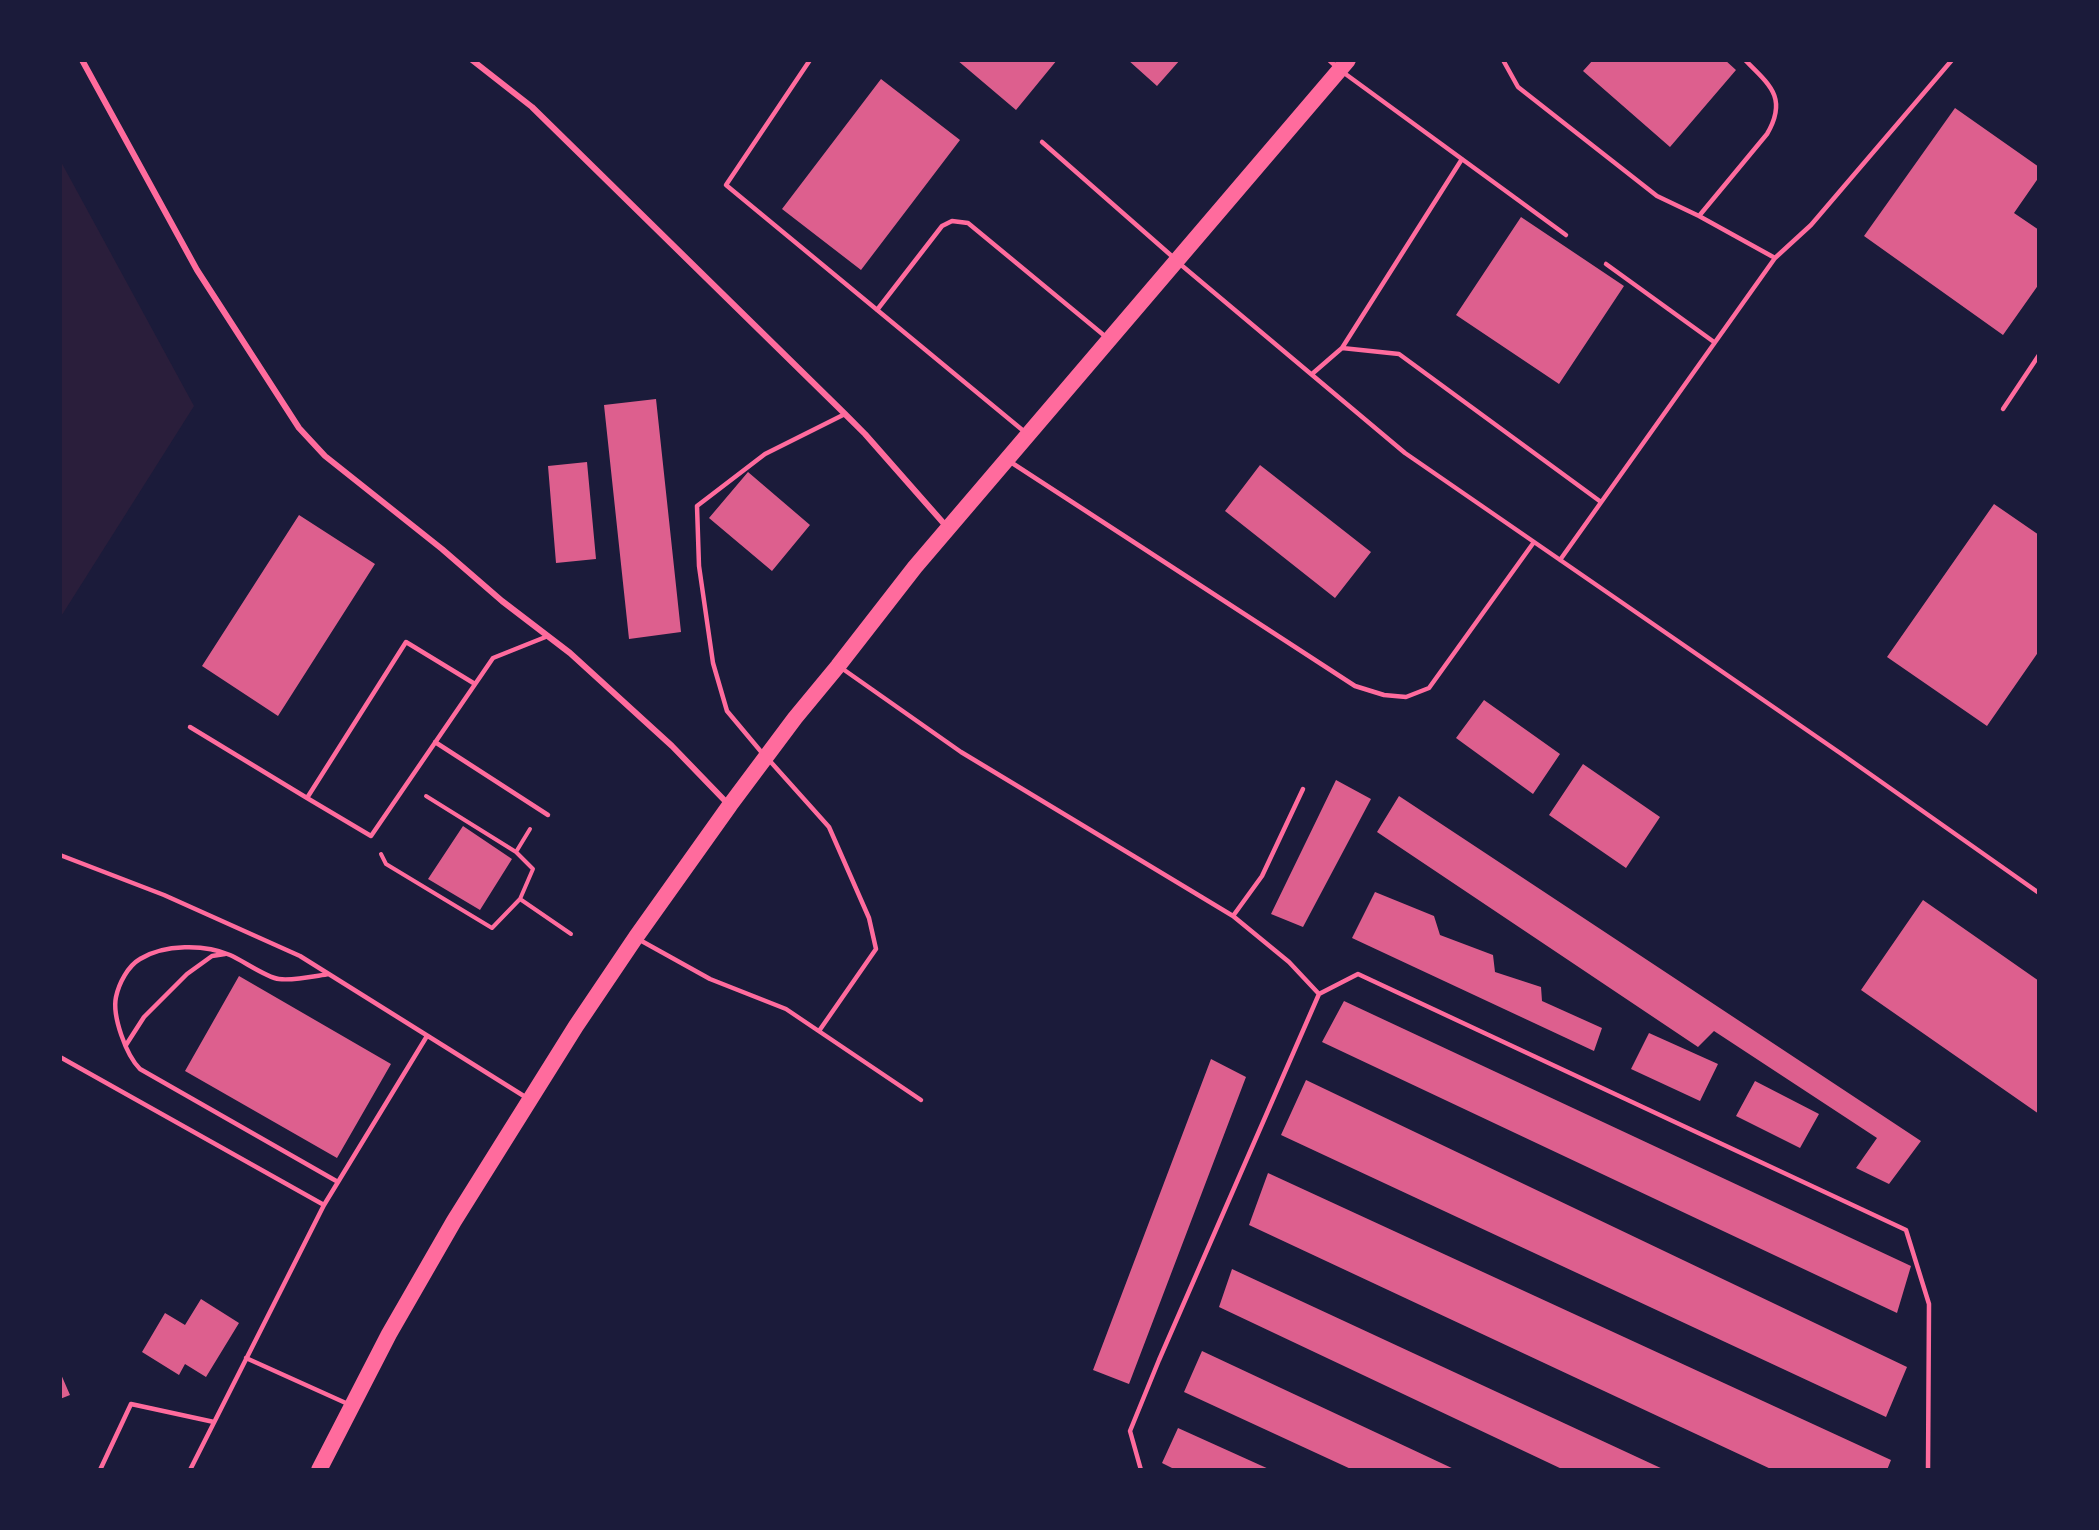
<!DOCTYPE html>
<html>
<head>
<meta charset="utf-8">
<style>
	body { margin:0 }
	#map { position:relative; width:2099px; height:1530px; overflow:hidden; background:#1b1b3a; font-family:Montserrat,sans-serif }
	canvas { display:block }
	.frame { position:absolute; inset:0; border:62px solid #1b1b3a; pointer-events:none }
</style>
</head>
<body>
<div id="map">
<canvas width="2099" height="1530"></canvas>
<div class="frame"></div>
</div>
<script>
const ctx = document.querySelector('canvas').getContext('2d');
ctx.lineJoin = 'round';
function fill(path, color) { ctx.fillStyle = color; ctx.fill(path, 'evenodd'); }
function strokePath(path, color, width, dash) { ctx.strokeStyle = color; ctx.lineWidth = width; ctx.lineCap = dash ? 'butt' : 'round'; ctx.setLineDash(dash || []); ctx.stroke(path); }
const green = new Path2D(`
	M60,160l134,246 -134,212z`);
const building = new Path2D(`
	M957,60h100l-41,50z
	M1128,60h52l-23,26z
	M1593,60h132l11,10 -66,77 -87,-76z
	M881,79l79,61 -99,130 -79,-61z
	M1955,108l84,59v10l-25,36 25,17v54l-36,51 -139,-99z
	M1521,217l103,69 -65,98 -103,-69z
	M656,399l25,233 -52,7 -25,-234z
	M587,462l9,97 -40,4 -8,-97z
	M1260,465l111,87 -36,46 -110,-87z
	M748,472l62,53 -38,46 -63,-53z
	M1994,504l45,31v116l-52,75 -100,-69z
	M299,515l76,49 -97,152 -76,-50z
	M1484,700l76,54 -27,40 -77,-56z
	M1583,764l77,53 -34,51 -77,-53z
	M1336,780l35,19 -68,128 -32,-13z
	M1399,796l522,345 -32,43 -33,-16 21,-30 -163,-107 -16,16 -321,-215z
	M463,826l49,33 -32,51 -52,-31z
	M1375,892l59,24 6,19 53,20 2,17 46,15 1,14 60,27 -8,23 -242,-113z
	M1923,900l116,81v133l-178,-124z
	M239,976l152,88 -54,94 -152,-87z
	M1344,1001l567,265 -14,47 -575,-271z
	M1649,1033l69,31 -18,37 -69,-32z
	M1211,1059l35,18 -117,307 -36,-14z
	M1306,1080l601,287 -21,50 -605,-282z
	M1755,1081l64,33 -19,34 -64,-32z
	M1268,1173l623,287 -4,10h-114l-524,-245z
	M1232,1269l433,201h-101l-345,-163z
	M201,1299l38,24 -33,54 -21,-13 -6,11 -37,-23 23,-39 20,12z
	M1202,1351l254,119h-103l-169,-78z
	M60,1372l10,23 -10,4z
	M1178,1428l93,42h-95l-14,-7z`);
const path = new Path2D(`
	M426,796l90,56 17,17 -13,30 51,35
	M516,852l14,-23
	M381,854l5,10 106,64 28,-29`);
const service = new Path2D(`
	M810,60l-84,125 300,248
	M1329,60l11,10 226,165
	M1503,60l15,27 139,109 42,20
	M1745,60c25,25 43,38 22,74l-68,82 76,42
	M1042,142l132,116
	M1180,264l225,189 438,302 196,138
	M1606,264l108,78
	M877,310l65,-84 10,-5 16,2 138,114
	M1342,348l120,-189
	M1312,374l30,-26 57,6 202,148
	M2003,409l36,-54
	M1009,461l346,225 29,9 22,2 23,-9 105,-146
	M1560,560l215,-302 36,-33 141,-165
	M840,667l121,85 272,164 56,46 30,32
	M190,727l117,71 99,-156 69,42
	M435,742l113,73
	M763,754l-36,-43 -14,-48 -14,-97 -2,-60 68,-52 80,-40
	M769,760l60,67 40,91 7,31 -57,82
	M307,798l64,38 122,-178 55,-22
	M60,855l104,40 136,61 227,142
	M1233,916l29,-40 41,-87
	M638,939l72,40 76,30 135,91
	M329,974c-14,2 -36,7 -50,5 -12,-1 -37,-19 -49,-24 -25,-11 -66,-11 -90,4 -12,7 -21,24 -24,38 -4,19 10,58 24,72l198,113
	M126,1045l18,-28 43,-43 25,-18 13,-2
	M60,1057l264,148
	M246,1358l102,46
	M100,1470l31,-66 83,18
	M190,1470l134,-265 103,-169
	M1141,1470l-11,-39 29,-71 160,-366 39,-20 548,256 23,74 -1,166`);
const minor = new Path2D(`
	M82,60l115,210 102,158 26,28 117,93 60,52 68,52 102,93 57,59
	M472,60l60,47 313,307 20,20 81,92`);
const trunk = new Path2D(`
	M319,1470l70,-136 65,-113 122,-195 60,-89 94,-132 65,-87 43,-52 77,-99 433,-507`);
fill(green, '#2a1e3b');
fill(building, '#dd5f8e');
strokePath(path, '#ff6b9d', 4);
strokePath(service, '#ff6b9d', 4.5);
strokePath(minor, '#ff6b9d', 6);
strokePath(trunk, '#ff6b9d', 16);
</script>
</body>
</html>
